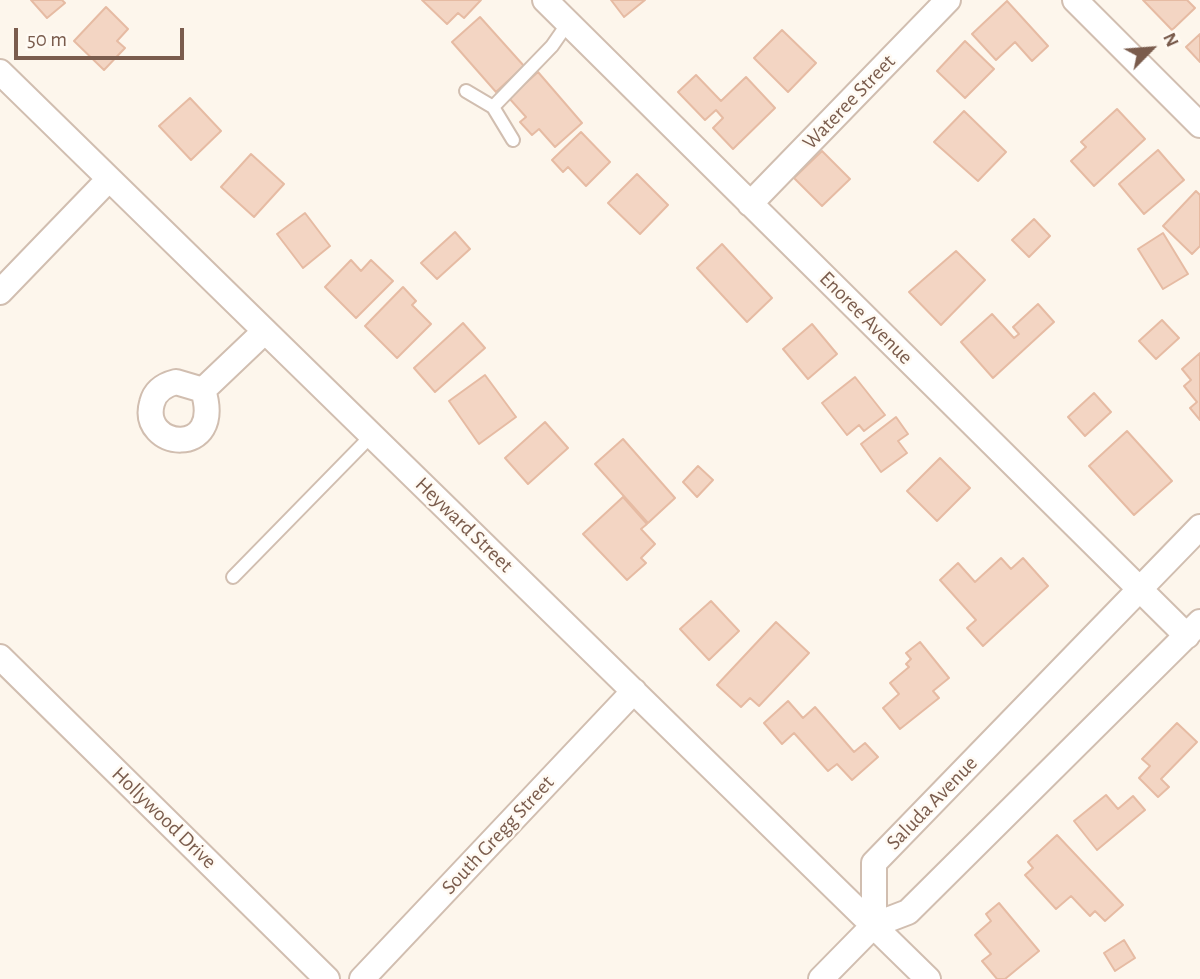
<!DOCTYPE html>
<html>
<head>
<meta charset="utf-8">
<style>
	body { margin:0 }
	#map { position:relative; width:1200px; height:979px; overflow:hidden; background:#fdf6ec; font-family:"Alegreya Sans",sans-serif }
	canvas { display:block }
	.north { position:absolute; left:1116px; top:14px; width:70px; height:70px; -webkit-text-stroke:5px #fffaf3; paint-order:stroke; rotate:65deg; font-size:19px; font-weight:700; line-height:28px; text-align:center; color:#7a5c4d }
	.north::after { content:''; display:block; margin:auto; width:24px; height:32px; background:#7a5c4d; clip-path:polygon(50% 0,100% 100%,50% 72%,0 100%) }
	.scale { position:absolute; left:14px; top:28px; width:170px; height:32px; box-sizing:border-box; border:4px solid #7a5c4d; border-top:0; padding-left:9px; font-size:21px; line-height:24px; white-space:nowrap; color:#7a5c4d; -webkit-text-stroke:5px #fffaf3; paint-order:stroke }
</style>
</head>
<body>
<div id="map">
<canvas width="1200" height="979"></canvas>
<div class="north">N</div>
<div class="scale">50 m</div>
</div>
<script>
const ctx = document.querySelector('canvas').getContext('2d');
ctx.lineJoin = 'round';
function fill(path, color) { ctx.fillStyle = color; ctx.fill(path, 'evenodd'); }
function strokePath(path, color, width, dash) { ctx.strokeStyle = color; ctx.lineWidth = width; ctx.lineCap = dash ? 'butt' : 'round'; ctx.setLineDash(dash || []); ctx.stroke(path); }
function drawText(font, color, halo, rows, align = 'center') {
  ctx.font = font + ' "Alegreya Sans",sans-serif'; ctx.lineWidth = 5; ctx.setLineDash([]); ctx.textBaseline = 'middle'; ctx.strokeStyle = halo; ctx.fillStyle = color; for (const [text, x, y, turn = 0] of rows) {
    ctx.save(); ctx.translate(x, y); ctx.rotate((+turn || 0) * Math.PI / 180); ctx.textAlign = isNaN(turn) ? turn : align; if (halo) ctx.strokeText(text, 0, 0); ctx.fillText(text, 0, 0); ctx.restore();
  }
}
const building = new Path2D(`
	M31,0h31l3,3 -18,15z
	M422,0h59l-17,18 -6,-5 -11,11z
	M611,0h34l-21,17z
	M1143,0h44l8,8 -23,22z
	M1007,1l41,45 -16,15 -17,-19 -19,18 -24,-26z
	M106,7l22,22 -11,12 8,7 -21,22 -30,-29z
	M480,17l44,49 -28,26 -44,-50z
	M782,30l34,33 -28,29 -34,-34z
	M1200,34v28l-14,-15z
	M965,41l29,28 -29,29 -28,-27z
	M538,72l44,51 -27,24 -16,-18 -7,6 -12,-13 6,-5 -17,-19z
	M696,75l25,26 25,-24 29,31 -42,41 -20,-21 10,-10 -7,-8 -11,10 -27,-28z
	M190,98l31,33 -30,29 -32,-34z
	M1117,109l28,30 -51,47 -23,-25 15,-14 -5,-5z
	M964,111l42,41 -28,29 -44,-39z
	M581,132l29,30 -24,24 -18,-19 -5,5 -11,-12z
	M1158,150l26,30 -40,34 -25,-30z
	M822,151l28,28 -28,27 -28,-28z
	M251,154l33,30 -30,33 -33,-30z
	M637,174l31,31 -28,29 -32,-31z
	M1196,191l4,4v51l-8,8 -29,-28z
	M305,213l25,33 -27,22 -26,-34z
	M1034,219l16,17 -21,21 -17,-17z
	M455,232l15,17 -33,30 -16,-16z
	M1163,233l25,41 -25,15 -25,-40z
	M722,244l50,54 -25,24 -50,-54z
	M956,251l29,29 -44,45 -32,-33z
	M351,260l10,11 10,-11 22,21 -37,37 -31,-31z
	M403,287l13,14 -4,4 19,19 -34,34 -32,-32z
	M1038,304l16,18 -61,56 -32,-36 31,-28 22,24 5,-4 -6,-7z
	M1162,320l17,18 -23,21 -17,-18z
	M463,323l22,25 -50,44 -21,-24z
	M812,324l25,30 -29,25 -25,-30z
	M1200,353v67l-10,-12 7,-6 -13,-16 7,-6 -9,-11z
	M485,375l31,42 -37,27 -30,-43z
	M855,377l30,38 -21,16 -5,-6 -12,10 -25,-32z
	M1094,393l17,19 -26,24 -17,-19z
	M896,417l12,17 -10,7 9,12 -26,19 -20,-28z
	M545,422l23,26 -40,36 -23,-26z
	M1127,431l45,50 -38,34 -45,-49z
	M623,439l52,59 -27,25 -53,-59z
	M940,458l30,30 -33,33 -30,-30z
	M698,466l15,14 -16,17 -14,-15z
	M623,497l24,27 -6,5 14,15 -14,14 5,5 -19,17 -44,-46z
	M1001,558l10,11 12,-11 25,28 -65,60 -16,-18 9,-8 -36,-40 18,-17 17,19z
	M711,601l28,30 -30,29 -29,-31z
	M776,622l33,31 -50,53 -9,-8 -9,9 -24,-22z
	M920,642l29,36 -16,13 6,7 -39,31 -17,-21 16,-14 -9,-11 19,-16 -3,-3 5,-5 -5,-6z
	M788,701l15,17 12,-11 39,45 11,-9 13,14 -26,23 -15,-16 -9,7 -34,-38 -12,11 -18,-21z
	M1177,723l20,19 -36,37 8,8 -11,10 -19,-19 11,-12 -8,-7z
	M1106,795l12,14 15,-13 12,14 -48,40 -23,-29z
	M1057,835l66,70 -18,16 -10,-10 -5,5 -19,-20 -15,13 -31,-34 8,-7 -5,-6z
	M999,903l40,48 -34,28h-8l-15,-18 9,-7 -16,-19 16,-14 -5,-7z
	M1124,940l11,18 -20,13 -11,-18z`);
const lane = new Path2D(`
	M466,91l27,16
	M513,140l-20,-33 59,-61 16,-23
	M233,577l139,-142`);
const street = new Path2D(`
	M545,0l642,636
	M1075,0l125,125
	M0,72l928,907
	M750,204l198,-204
	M0,292l109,-113
	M176,382l27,8c22,69 -64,59 -51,13 3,-12 12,-18 24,-21z
	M203,390l62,-59
	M0,657l327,322
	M874,925v-62l326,-336
	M362,979l272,-288
	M821,979l53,-54 34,-13 292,-290`);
const streetNames = [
	["Wateree Street",849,102,-46],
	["Enoree Avenue",866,318,45],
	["Heyward Street",464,525,44],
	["Saluda Avenue",932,803,-46],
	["Hollywood Drive",164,818,44],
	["South Gregg Street",498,835,-47]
];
fill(building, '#f3d5c3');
strokePath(building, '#e6bba3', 2);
strokePath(lane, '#d1beb0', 16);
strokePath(street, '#d1beb0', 28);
strokePath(lane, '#fff', 12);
strokePath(street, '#fff', 24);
drawText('21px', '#7a5c4d', '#fffaf3', streetNames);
</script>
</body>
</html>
